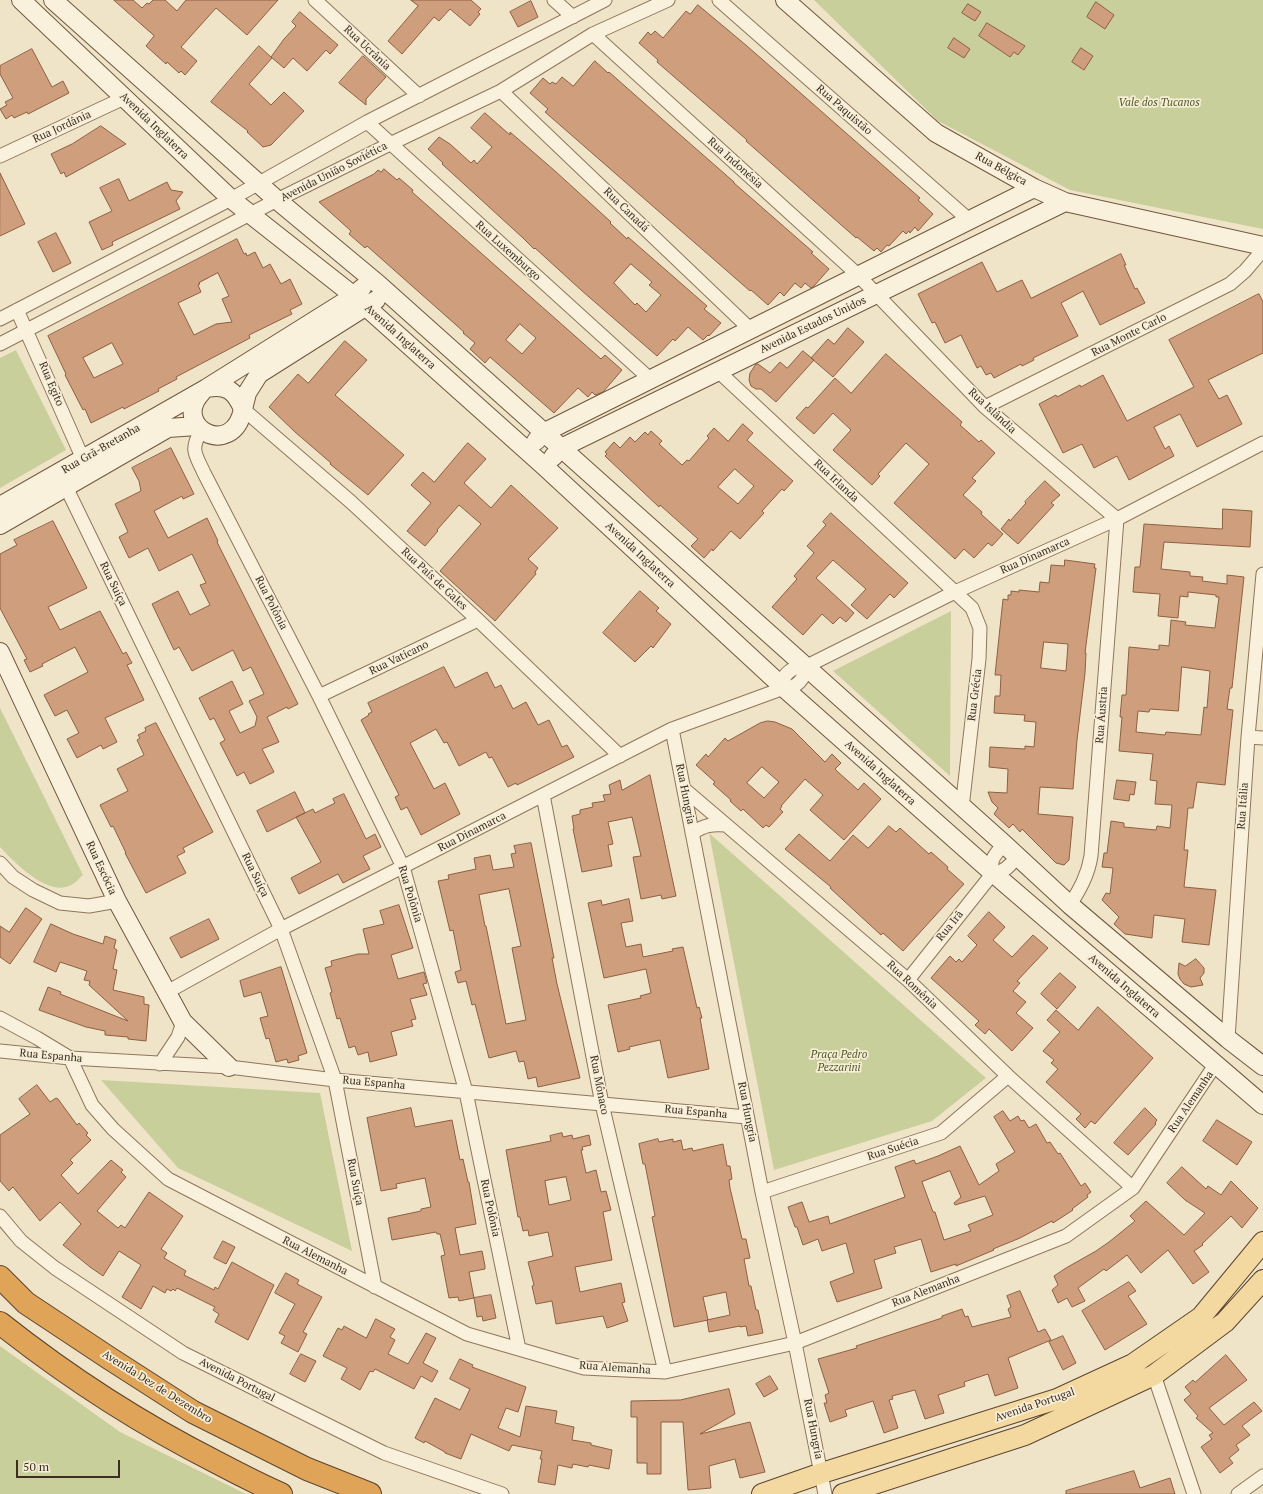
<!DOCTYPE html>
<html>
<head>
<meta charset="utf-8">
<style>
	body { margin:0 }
	#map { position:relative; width:1263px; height:1494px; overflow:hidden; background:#f0e4c8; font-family:"PT Serif",serif }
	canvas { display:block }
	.scale { position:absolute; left:16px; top:1460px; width:104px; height:18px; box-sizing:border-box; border:2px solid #3d2e20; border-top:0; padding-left:5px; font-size:12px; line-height:14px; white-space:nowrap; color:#3d2e20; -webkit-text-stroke:3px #f7eed8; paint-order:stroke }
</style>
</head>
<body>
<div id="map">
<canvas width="1263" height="1494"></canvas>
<div class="scale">50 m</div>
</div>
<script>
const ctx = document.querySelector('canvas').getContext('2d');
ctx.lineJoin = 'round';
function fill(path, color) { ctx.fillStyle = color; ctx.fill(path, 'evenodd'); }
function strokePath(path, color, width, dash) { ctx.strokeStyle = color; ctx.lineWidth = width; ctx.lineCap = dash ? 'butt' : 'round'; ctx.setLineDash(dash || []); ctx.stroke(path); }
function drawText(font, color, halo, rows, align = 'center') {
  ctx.font = font + ' "PT Serif",serif'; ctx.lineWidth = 3.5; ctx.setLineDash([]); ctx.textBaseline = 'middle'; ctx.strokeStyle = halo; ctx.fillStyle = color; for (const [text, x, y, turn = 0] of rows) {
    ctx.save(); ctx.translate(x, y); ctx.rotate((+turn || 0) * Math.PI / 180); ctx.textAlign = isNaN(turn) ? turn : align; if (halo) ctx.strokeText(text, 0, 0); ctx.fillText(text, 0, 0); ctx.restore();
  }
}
const green = new Path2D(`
	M814,0h449v229l-193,-39 -132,-69z
	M16,350l50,100 -66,38v-130z
	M951,611l-1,165 -117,-105z
	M0,708l83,167c-4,3 -7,8 -12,10 -22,13 -57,-23 -71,-38z
	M709,833l277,245 -54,43 -158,49z
	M101,1080l219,13 32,158 -174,-83z
	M0,1346l120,86 126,62h-246z`);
const building = new Path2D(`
	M114,0h19l9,8 5,-5 2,1 4,-4h12l12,11 9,-11h92l-31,35 -31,-27 -35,39 16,14 -12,14 -4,-4 -2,2 -12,-11 -1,2 -20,-18 8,-10z
	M411,0h60l10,9 -3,3 2,2 -10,12 -20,-17 -11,12 -5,-4 -32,37 -14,-13 30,-35z
	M531,1l7,16 -20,10 -8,-15z
	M1096,2l18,13 -9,14 -18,-12z
	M968,4l13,8 -6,9 -13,-8z
	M698,5l49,41 173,152 -2,2 15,14 -15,17 -3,-4 -5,6 -1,-2 -3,3 -3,-3 -14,15 -2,-1 -6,7 -4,-4 -3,3 -17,-14 -1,1 -110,-97 1,-1 -90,-78 1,-2 -19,-17 9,-11 3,3 4,-4 8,7 23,-27 4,3z
	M300,12l38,33 -8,9 -4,-4 -19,21 -14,-13 -9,10 -13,-11 13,-18 12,-13 -4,-4z
	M987,23l38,23 -7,9 -4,-3 -4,5 -31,-21z
	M954,38l16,11 -6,9 -16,-10z
	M259,46l13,12 -23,26 22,21 13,-13 20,19 -33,34 -8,2 -16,-15 1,-1 -37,-29z
	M1081,48l12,8 -9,14 -12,-8z
	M32,49l20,38 11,-6 6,12 -41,21 -1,-2 -13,6 -2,-3 -6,4 -6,-10 7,-4 -2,-3 8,-4 -13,-24v-8z
	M363,56l23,21 -20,22v6l-27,-22z
	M595,61l13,12 1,-1 61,54 64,56v1l79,69 -2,1 18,16 -15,17 -3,2 -6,-5 -4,5 -6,-5 -11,13 -4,-4 -12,13 -17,-15 -1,1 -205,-179 3,-3 -18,-16 13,-15 7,6 2,-2 4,2 6,-7 11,9z
	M485,113l25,22v-3l45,39 56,51 -1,1 17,16 1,-2 79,69 -3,3 17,14 -12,13 -1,-1 -5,5 -15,-13 -13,14 -2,-2 -16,17 -76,-66 -46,-42 -1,1 -11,-11 -81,-74 1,-1 -15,-14 11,-12 11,7 21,19 3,-3 3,4 15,-17 -21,-19zM631,264l21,18 -3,3 12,10 -15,17 -9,-9 -2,2 -21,-22z
	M101,126l25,18 -60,33 -2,-5 -3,2 -10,-20 21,-10z
	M384,169l13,11 2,-2 14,12 -1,2 189,167 4,-4 17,15 -19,22 -8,3 -3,-3 -4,5 -10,-9 -24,25 -64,-56 -5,6 -15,-14 5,-6 -12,-10 1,-1 -97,-86 -2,2 -16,-14 2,-3 -32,-29 55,-28 4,-4 3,2zM520,324l16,14 -14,16 -16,-14z
	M0,173l25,51 -25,12z
	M119,179l10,22 38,-19 4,8 12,2 -7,9 4,8 -68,33 1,3 -11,5 -13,-28 23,-11 -12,-23z
	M56,233l15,30 -18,9 -15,-30z
	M237,239l7,15 2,-1 1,3 8,-4 8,16 7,-4 11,20 9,-5 12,25 -12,6 2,4 -43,21 1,3 -74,39 1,2 -19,10 1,2 -35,18 -1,-2 -32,16 -6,-14 -2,1 -18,-35 1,-1 -18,-38zM218,273l11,23 -7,3 10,23 -16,2 -22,11 -16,-32 23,-11 -3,-7 2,-1 -1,-1zM112,343l11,21 -29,14 -11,-20z
	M1121,254l5,11h-2l11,24 2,-1 8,15 -45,22 -17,-34 -22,12 17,33 -45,22 1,2 -12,6 -1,-2 -27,14 -3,-5 -5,2 -5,-9 -4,2 -16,-33 -16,8 -10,-21 -3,1 -14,-29 64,-32 15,30 25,-12 9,18z
	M1259,294l4,8v51l-55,27 11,19 8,-4 15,29 -45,23 -17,-33 -26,13 11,22 4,-3 5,10 -45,24 -12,-24 -23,12 -12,-24 -19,9 -24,-49 17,-9 1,2 23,-12 1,2 22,-12 24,46 67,-34 -25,-47z
	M848,328l16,14 -31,35 -22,-19 17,-19 6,5z
	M345,341l22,19 -32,35 69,60 -36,40 -38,-31 1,-1 -36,-31 -26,-25 29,-33 10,9z
	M803,351l11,9 -38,42 -15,-13h-5l-5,-3 -2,-6 1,-7 6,-9h2l12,9 10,-11 7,6z
	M886,354l76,68 -2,3 19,17 2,-2 14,13 -23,25 4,3 -13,14 19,17 -1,2 22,20 -11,12 -4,-3 -14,15 -10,-9 -9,10 -61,-56 35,-39 -23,-21 -28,31 2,2 -8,9 -39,-35 18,-20 -18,-17 -19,21 -18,-16 10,-11 2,1 27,-30 16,15z
	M743,424l10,9 -6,7 46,41 -9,10 -2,-2 -20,22 2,2 -24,26 -9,-8 -18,20 -1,-2 -8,9 -13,-12 7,-7 -38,-34 -1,2 -54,-51 2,-2 -2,-2 9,-10 6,6 10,-11 5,5 10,-10 3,3 3,-4 11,10 -3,3 23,21 5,-5 2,1 20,-23 -2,-2 7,-8 14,13zM735,469l19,17 -16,18 -20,-17z
	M468,443l18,16 -22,24 27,25 20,-23 47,43 -30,31 10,9 -3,4 1,2 -41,47 -55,-50 41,-47 -22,-19 -22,25 1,1 -13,15 -18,-15 24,-28 -20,-18 12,-13 11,10z
	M171,448l23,46 -11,5 -1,-3 -28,15 14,27 39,-20 11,23 -1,1 81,162 -10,5 -1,-2 -20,10 12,25 -17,7 12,23 -24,12 -6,-12 -7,4 -17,-33 5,-3 -11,-22 -4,2 -11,-22 33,-17 11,23 -14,7 11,22 15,-7 2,-9 -8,-16 15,-7 -13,-27 -8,4 -10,-21 -41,21 -13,-24 -5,3 -22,-46 26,-13 12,24 20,-10 -10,-20 6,-2 -14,-29 -33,17 -11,-23 -19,10 -10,-21 9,-5 -13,-28 26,-13 -2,-10 -7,-13z
	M1045,481l15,14 -9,8 3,2 -36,39 -17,-15 8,-10 1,2 16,-18 -1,-1z
	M1223,509l29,2 -2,36 -86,-5 -3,27 29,3v4l13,1 -1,4 25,3v-9l17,2 -12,111h-2l-3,21 6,1 -8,75 -28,-3 -4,26h-5l-4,42h4l-4,37 32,3 -7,55 -27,-3 3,-23 -31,-4 -2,23 -27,-4 -11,-10 5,-7 -17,-17 4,-7 4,1 3,-26 -11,-1 2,-14h3l4,-32 13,2v4l32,3 1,-4 13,2 2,-23 -17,-1 2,-23 -7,-1 3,-26 -34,-3 3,-34h-2l2,-22h4l3,-48 30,3v-5l10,1 2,-26 15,2 -1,3 30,3 4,-31h-3v-2l-28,-3v5l-8,-1 -2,22 -20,-2 2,-22 -27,-2 2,-25h5l4,-43 78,5zM1182,667l28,4 -3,37 -3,-1 -3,28 -35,-3 -1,3 -29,-3 2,-21 11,1 1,-3 28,2z
	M831,513l77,70 -14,15 -4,-4 -23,25 -16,-14 15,-16 -33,-29 -17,18 38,35 -8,9 -6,-5 -7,7 -11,-10 -19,21 -31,-28 25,-28 -3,-3 20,-23 -7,-7 19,-21 -3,-3z
	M53,521l34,67 -39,19 12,23 40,-19 23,43 3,-2 6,11 -5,2 17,35 -39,18 12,24 -14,7 -2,-4 -24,13 -10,-19 12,-6 -12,-23 -12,6 -11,-21 44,-23 -13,-25 -33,17 1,2 -13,6 -6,-12 3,-1 -27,-51v-54l17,-9 -3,-5z
	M1065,560l30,4 -1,4h2l-11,85h1l-1,20 -8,67 -4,49 -33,-2 -2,27 35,3 -4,43 -5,5 -8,-2 -34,-34 -2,3 -7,-8 -4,4 -15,-14 4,-6 -6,-6 -4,-10 19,1 1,-24 -19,-2 1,-20 35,2v-3l9,1 2,-25 -12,-1 1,-6 -31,-2 1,-17h5l1,-21h-6l8,-76 5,1v-5h3v-4l8,1v-2l20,2 1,-10 9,1 2,-18 13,1zM1044,642l24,2 -2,27 -25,-3z
	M640,591l19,17 -3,3 15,13 -18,24 -2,-2 -16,16 -32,-29z
	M444,667l11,21 32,-16 8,16 6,-3 12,24 13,-7 12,23 11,-5 13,27 5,-2 7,12 -57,28 -1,-2 -8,4 -16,-30 -3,1 -3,-6 -27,14 -12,-24 -3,1 -8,-14 -26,14 24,46 11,-6 15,31 -39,21 -14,-28 -6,3 -6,-13 4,-2 -38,-75 8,-5 -1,-1 4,-2 -4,-9z
	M768,721l7,1 17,7 33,33 7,-8 9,9 -6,6 3,3 20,18 6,-7 17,16 -37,41 -34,-30 13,-15 -18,-16 -24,27h1l-2,3 3,3 -14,15 -3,-2 -3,3 -20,-19 -2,2 -11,-10 1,-1 -18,-16 2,-2 -19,-17 10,-11 2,3 17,-19 3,3 32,-18zM762,767l17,15 -15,16 -17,-15z
	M156,723l57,109 -30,16 2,4 -8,4 9,17 -40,20 -21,-40h1l-13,-27 -2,1 -11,-22 28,-14 -11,-22 27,-14 -7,-15 3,-2 -2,-3 8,-4 -1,-3z
	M650,775l26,121 -14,3 -1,-4 -20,4 -8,-42 8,-1 -9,-39 -24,5 5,22 -5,1 4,21 -30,6 -9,-43h1l-2,-13 8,-2v-4l13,-3 -1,-4 13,-2 -2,-6 8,-1 -2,-9 11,-5 2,10z
	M1117,780l19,2 -2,13 -4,-1 -1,7 -15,-2z
	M295,792l10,21 -38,19 -10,-21z
	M344,794l22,45 9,-5 6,13 -18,9 7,13 -27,14 -5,-9 -39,20 -8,-16 30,-16 -25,-45 17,-8 2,4 20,-10 -2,-4z
	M889,826l7,6 4,-4 29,26 2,-2 17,15 -1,2 17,15 -61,67 -20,-18 -2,2 -51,-47 1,-1 -46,-38 14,-15 31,27 23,-26 15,13z
	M531,843l23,115h-2l5,26 23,94 -42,9 -2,-10 -8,2 -4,-18 -5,1 -3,-11 -27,7 -14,-54 -3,1 -6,-24 -8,2 -3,-11 6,-2 -8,-40 -3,1 -12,-50 11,-2 -1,-4 28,-6 -2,-11 16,-3 3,15 21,-3 -3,-13 5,-1 -2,-7zM509,889l12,57 -9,2 14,72 -20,4 -20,-98h-1l-6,-31z
	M629,899l4,22 -12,2 5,24 15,-3 2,13 30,-6 -1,-2 11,-2 14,61 2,-1 3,11h-2l9,51 -41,9 -8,-38 -31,7 1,2 -12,3 -10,-47 33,-7 -1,-2 11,-3 -5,-24 -42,9 -16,-75 13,-3 1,5z
	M399,905l14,43 -22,7 7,24 26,-7 3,11 -4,1 4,11 -17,4 6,20 -5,1 2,6 -22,6 6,23 -27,7 -2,-10 -10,3 -3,-9 -6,2 -9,-30 -3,1 -7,-26 2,-1 -7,-24 7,-2 -1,-5 27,-7h11l-6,-25 21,-5 -4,-13z
	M26,908l16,11 -32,45 -10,-7v-31l9,6z
	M989,912l16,15 -12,13 19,17 21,-22 15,13 -31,33 3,2 -7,8 13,11 -10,11 17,15 -21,23 -23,-22 -4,5 -10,-9 4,-4 -48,-43 19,-22 6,6 3,-3 3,3 15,-17 -9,-9z
	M209,919l10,20 -38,19 -11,-20z
	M51,924l22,10 30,10 2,-8 11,4 -2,8 3,2 -4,19 4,1 -4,20 31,7v7l5,1 -3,36 -18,-2v-2l-23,-2v-4l-19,-4 -47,-17 9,-23 13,5 -1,2 68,27 -39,-36 1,-4 -6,-1 3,-9 -27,-9 -4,10 -22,-10z
	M1196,959l8,9v5l-4,5 3,7 -12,2 -7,-3 -4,-5 -2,-5 1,-11 6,3z
	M281,967l26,86 -9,3 1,4 -11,3 -1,-4 -11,3 -7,-24 -3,1 -6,-21 8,-2 -7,-24 -17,5 -4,-16z
	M1060,973l16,14 -19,22 -16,-15z
	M1098,1007l55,51 -58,66 -4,-3 -6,7 -9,-9 5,-5 -35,-32 12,-13 -7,-6 3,-3 -11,-9 17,-19 -13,-12 9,-10 22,20z
	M37,1085l13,17 6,-4 2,1 19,26 2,-2 9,10 -2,2 5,5 -21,20 3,3 -12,12 17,19 33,-34 12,10 -2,2 5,5 -29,34 21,17 3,-3 4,3 24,-36 34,24 -22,33 6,4 -3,5 22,13 -2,4 30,15 1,-3 3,2 14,-27 42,23 -26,55 -33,-18 4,-8 -6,-4 2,-3 -38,-19 -2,3 -2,-2 -2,2 -4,-2 -2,4 -12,-7 -12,23 -19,-12 19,-32 -22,-14 -16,25 -13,-9 -27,-22 18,-21 -21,-22 -20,19 -27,-34 -4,4 -9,-10v-46l30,-21 -11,-15z
	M411,1108l4,19 37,-7 8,40 3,-1 5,23h1l7,42 -21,4 5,27 22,-4 3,15v3l-16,3 5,26 -15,3 -1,-4 -9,1 -8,-42 4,-1 -5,-21h-3l-1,-2 -44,8 -4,-22 33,-7v-2l10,-2 -6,-29 -29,6 1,4 -16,3 -14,-73z
	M1145,1108l12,12 -2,3 1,1 -28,31 -14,-12z
	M1003,1111l7,10 8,-5 3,5 3,-1 5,8 7,-4 11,19 3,-1 8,12 2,-1 21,33 4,-3 6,9 -4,3 1,2 -16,12 1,1 -20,13 -1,-2 -32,17 -27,11 1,1 -38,16v-2l-25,8 -10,-33 -27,8 2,6 -22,7 8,28 -45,14 -7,-20 24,-9 -8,-30 -24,8 -4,-12 -15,6 -6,-18h-2l-7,-20 14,-5 7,20 19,-6 2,8 75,-27 -10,-30 19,-7 2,4 22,-8 22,-10 19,39 20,-14 -3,-7 19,-12 -21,-35zM950,1171l11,26 -7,6 1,2 30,-9 8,19 -25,10 3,6 -27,9 -9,-28h-2l-11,-30z
	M1217,1120l35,22 -15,23 -34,-24z
	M562,1133l1,4 9,-2 1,4 16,-4 2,10 -9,2 1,3h-2l5,23 10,-3 5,22 5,-1 5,19 -8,2 9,48 -37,7 5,25 41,-9 4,19 -3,1 6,18 -21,7 -4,-12 -47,8 -4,-23 -16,3 -4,-18 2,-1 -6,-23 25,-6 -5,-24 -19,4 -1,-6 -5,1 -3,-14h-2l-12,-67 45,-9 -1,-5zM566,1177l5,23 -22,5 -4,-24z
	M658,1139l1,3 14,-3v3l8,-2 2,10 9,-2 1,3 30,-7 4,22h3l2,13 -3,1 1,8 12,51h4l4,19 -6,1 5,27h2l5,24h2l5,23 -15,3 -2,-10 -6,1v-1l-31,6 -2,-12 23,-5 -4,-23 -23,5 5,23 -34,7 -22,-110 3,-1 -10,-52h-2l-4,-20z
	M1182,1167l24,22 2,-3 13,9 10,-14 27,27 -16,20 -11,-12 -29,28 1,1 -9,6 15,21 -16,12 -25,-34 -27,23 -14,-18 -21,16 -2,-2 -26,19 7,13 -13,6 -5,-9 -9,5 -6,-13 6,-5 -4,-9 12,-8 30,-17 13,-9 26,-21 -5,-5 16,-15 38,34 21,-22 -20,-13 -18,-17z
	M223,1241l12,6 -9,17 -12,-6z
	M286,1273l13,7 -2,4 25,13 -19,35 4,2 -9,18 -17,-9 4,-7 -6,-3 16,-29 -20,-11z
	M1129,1282l7,9 -8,5 19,28 -42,26 -23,-39z
	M1020,1291l18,41 7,-3 6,11 -43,18 10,30 -23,8 -7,-22 -24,8 1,4 -27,9 6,18 -19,6 -10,-29 -23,6 1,3 -4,1 9,28 -14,5 -11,-32 -28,9 2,6 -17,6 -6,-19h3l-2,-8 4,-2 -11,-34 39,-11 -1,-2 86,-28v-2l20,-7 3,8 3,-1 4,11 39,-10 -3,-8 3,-2 -4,-11z
	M491,1295l5,23 -13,3 -1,-5 -5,1 -3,-19z
	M376,1319l19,10 -5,8 5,3 -7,14 20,10 18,-31 10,5 -13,25 15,8 -6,11 -11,-6 -7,13 -39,-20 -2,3 -3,-1 -10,19 -19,-11 6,-11 -24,-12 15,-28 4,2 2,-4 22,12z
	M1063,1336l13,27 -13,7 -14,-28z
	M301,1354l15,7 -11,21 -15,-8z
	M1226,1355l21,25 -38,28 15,17 30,-23 8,9 -20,15 8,9 -14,10 3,5 -10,8 4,5 -13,10 -19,-26 11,-8 -3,-4 4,-2 -17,-15 2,-2 -14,-16 7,-6 -6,-7 8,-7 2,2z
	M460,1359l13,6 -1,2 54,20 -8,25 -12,-4 -8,20 22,9 6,-31 31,5 -2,12 19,4 -2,13 19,3v2l21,5 -3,19 -20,-4 -1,2 -15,-3 -1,4 -14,-3 -3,20 -17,-3 4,-23h-2l2,-8 -30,-6 -3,6 -38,-17 -10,25 -16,-6v-1l-20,-11 -1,2 -9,-5 20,-40 25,12 10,-21 -20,-10z
	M770,1376l8,13 -14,8 -8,-13z
	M729,1389l6,25 -35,20 50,-12 15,50 -25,6 -5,-19 -26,7 2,22 -23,2 -5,-68h-22v52h-14v-11h-10v-46h-6v-16l49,-1z
	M1134,1471l6,17 30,-10 5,16h-109v-3z`);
const street = new Path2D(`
	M315,0l104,96
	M554,0l19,17
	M719,0l250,220
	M593,34l265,241 127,132 132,112 -26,337c-3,19 -11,33 -21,49
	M501,91l249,238
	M367,122l283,257
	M0,156l124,-58
	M17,310l66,149
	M0,319l231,-120 136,-77 238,-122
	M0,344l277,-144 113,-56 111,-53 92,-57 75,-34
	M718,371l254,237 8,20 -1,31 -17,149
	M985,407l245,-123 15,-13 18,-21
	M243,409l108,93 127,118 142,136
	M201,430c-11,21 -6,23 3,43l115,223 84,171 63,225 53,257
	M66,487l215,442 54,151 40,207
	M784,688v-11c6,-8 11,-10 21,-10l150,-75 162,-73 146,-76
	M319,696l159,-76
	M672,729l90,463 33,151 30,151
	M1248,737l15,1
	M684,789l224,191 100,96 125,112
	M543,795l59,309 63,268
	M692,833c13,-8 19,-9 34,-8
	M0,863l13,14 20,13 27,13 29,3 28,-5
	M993,873c-4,-14 2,-18 11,-29
	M993,873c11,0 18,-8 24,-17
	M908,980l85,-107
	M167,992l114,-63 391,-200 112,-41c12,1 22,-10 21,-21
	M0,1018l37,20 33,20 22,47 21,24 55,50 299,155 117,34 81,4 130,-29 271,-107 67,-48 82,-123
	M1228,1039l20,-302 15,-163
	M0,1051l70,7 159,9 106,13 412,37
	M160,1064l18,-27 5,-15
	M762,1192l179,-59 67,-57
	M0,1216l21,25 34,27 128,85 201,100 118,41
	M1154,1375l40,119
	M1238,1494l25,-18`);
const secondary = new Path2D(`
	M21,0l210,199 123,97 190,170 240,222 209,185 270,232
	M53,0l224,200 101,84 626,560 66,61 158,134 35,27
	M785,0l151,133 98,55 31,14 198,44
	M207,388l147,-92 8,-8
	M243,409l4,-16 12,-19 117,-74
	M536,441l7,-8 491,-245
	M553,457l8,-9 504,-246
	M0,506l207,-118c20,-4 28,3 36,21 -10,52 -74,17 -41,-17
	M0,525l168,-97 29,-2
	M0,652l117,249 66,121 46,45`);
const primary = new Path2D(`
	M762,1494l60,-21 235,-74 76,-35 68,-47 62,-75
	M843,1494l182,-59 129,-60 71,-53 38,-42`);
const highway = new Path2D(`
	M0,1277l26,26 83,55 84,54 114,57 63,25
	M0,1323c68,54 141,101 218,140 21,11 42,22 63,31`);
const streetNames = [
	["Rua Ucrânia",367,48,43],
	["Rua Paquistão",844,110,41],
	["Avenida Inglaterra",154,126,44],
	["Rua Jordânia",62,127,-25],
	["Rua Indonésia",735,163,42],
	["Rua Bélgica",1001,169,29],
	["Avenida União Soviética",334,172,-27],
	["Rua Canadá",626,210,44],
	["Rua Luxemburgo",508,251,42],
	["Avenida Estados Unidos",813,325,-26],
	["Rua Monte Carlo",1129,335,-27],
	["Avenida Inglaterra",400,337,42],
	["Rua Egito",51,384,67],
	["Rua Islândia",992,411,43],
	["Rua Grã-Bretanha",101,449,-30],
	["Rua Irlanda",836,481,43],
	["Avenida Inglaterra",640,555,43],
	["Rua Dinamarca",1035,556,-24],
	["Rua País de Gales",434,579,43],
	["Rua Suíça",113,584,64],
	["Rua Polônia",271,603,63],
	["Rua Vaticano",399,658,-26],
	["Rua Grécia",975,695,-83],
	["Rua Áustria",1102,715,-86],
	["Avenida Inglaterra",880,773,42],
	["Rua Hungria",685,794,79],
	["Rua Itália",1243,806,-86],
	["Rua Dinamarca",472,832,-27],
	["Rua Escócia",101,868,65],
	["Rua Suíça",255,875,64],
	["Rua Polônia",410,894,73],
	["Rua Irã",950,926,-51],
	["Rua Romênia",912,985,43],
	["Avenida Inglaterra",1124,986,41],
	["Rua Espanha",51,1056,5],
	["Rua Espanha",374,1083,5],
	["Rua Mônaco",599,1085,79],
	["Rua Alemanha",1191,1102,-56],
	["Rua Espanha",696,1112,5],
	["Rua Hungria",747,1112,79],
	["Rua Suécia",893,1149,-18],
	["Rua Suíça",355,1182,79],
	["Rua Polônia",490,1208,78],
	["Rua Alemanha",315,1256,27],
	["Rua Alemanha",926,1291,-21],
	["Rua Alemanha",615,1368,4],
	["Avenida Portugal",237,1380,27],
	["Avenida Dez de Dezembro",157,1387,32],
	["Avenida Portugal",1035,1405,-19],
	["Rua Hungria",813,1429,79]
];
const parkNames = [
	["Vale dos Tucanos",1159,103],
	["Praça Pedro",839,1055],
	["Pezzarini",839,1068]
];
fill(green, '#c9cf9b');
fill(building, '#cf9f7d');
strokePath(building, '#8d5f41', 1);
strokePath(street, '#8d765c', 15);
strokePath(secondary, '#6f573f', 20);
strokePath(primary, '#5b4430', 22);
strokePath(highway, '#5b4430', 24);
strokePath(street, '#faf1dc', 13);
strokePath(secondary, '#faf1dc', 18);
strokePath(primary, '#f3d9a0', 20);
strokePath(highway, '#e0a458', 22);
drawText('11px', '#3d2e20', '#f7eed8', streetNames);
drawText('italic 11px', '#4d5a26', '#f7eed8', parkNames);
</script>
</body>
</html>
